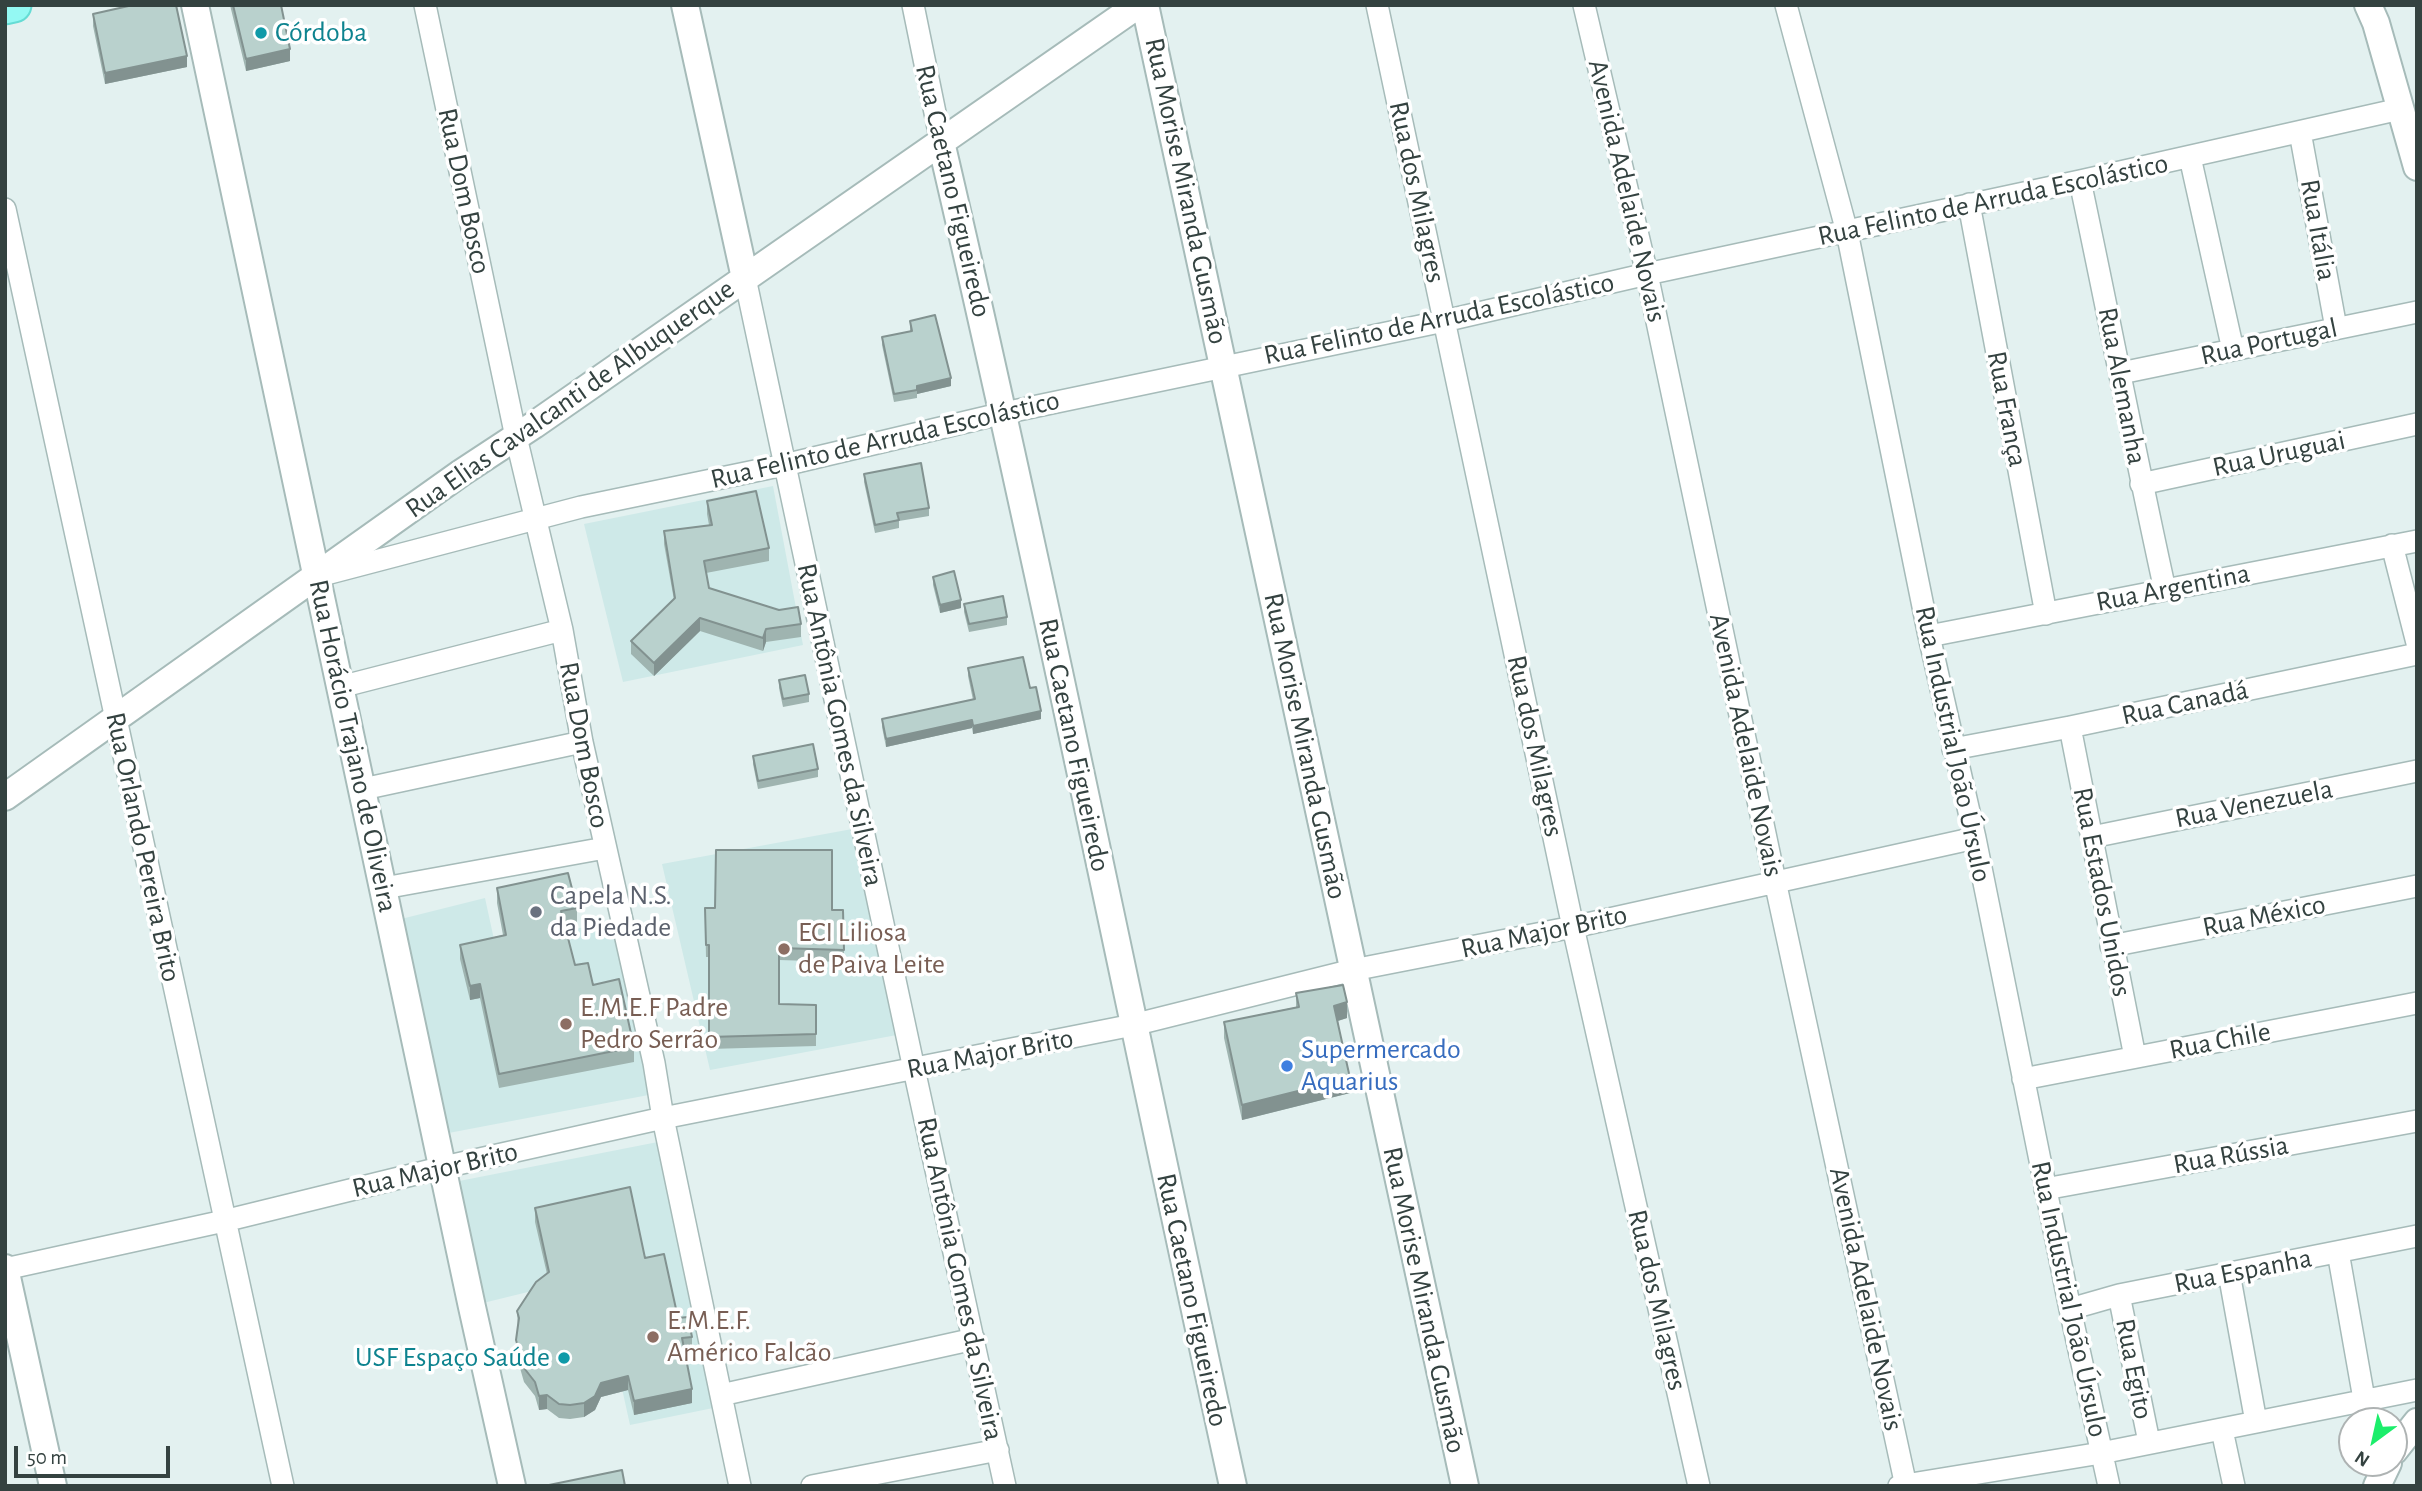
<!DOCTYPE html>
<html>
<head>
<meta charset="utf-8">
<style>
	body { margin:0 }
	#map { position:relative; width:2422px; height:1491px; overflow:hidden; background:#e3f1f0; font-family:"Alegreya Sans",sans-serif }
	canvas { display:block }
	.frame { position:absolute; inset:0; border:7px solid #344240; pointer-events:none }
	.north { position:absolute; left:2338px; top:1407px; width:70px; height:70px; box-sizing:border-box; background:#fff; border:2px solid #aeb3b3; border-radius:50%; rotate:213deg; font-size:19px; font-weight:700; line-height:28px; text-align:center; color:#344240 }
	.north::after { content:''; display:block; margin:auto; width:24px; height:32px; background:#1cee6b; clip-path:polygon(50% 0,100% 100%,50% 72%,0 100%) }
	.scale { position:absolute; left:14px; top:1446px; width:156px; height:32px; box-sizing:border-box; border:4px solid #344240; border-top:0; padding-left:9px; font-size:21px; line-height:24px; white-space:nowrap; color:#344240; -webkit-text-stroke:5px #fff; paint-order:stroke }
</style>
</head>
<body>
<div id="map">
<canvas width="2422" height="1491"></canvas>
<div class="frame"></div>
<div class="north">N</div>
<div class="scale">50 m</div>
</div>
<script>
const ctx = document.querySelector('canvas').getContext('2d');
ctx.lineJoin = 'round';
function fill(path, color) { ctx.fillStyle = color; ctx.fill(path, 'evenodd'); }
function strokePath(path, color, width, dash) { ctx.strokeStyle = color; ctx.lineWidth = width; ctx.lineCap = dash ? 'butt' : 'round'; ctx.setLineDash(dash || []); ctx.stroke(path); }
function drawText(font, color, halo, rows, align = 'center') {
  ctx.font = font + ' "Alegreya Sans",sans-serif'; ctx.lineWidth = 7; ctx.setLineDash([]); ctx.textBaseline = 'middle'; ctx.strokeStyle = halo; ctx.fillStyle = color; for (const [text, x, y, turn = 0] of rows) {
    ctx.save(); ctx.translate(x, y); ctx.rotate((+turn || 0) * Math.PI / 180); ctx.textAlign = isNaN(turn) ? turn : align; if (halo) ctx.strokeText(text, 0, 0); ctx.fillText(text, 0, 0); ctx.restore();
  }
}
const education = new Path2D(`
	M773,486l30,159 -180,37 -39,-158z
	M863,827l39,207 -192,36 -48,-206z
	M485,898l10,46 127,-24 37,173 -221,42 -45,-214z
	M668,1140l55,266 -93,19 -33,-150 -122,30 -26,-122z`);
const minor = new Path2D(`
	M425,5l91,432 46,193 20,112 72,321 9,55 77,368
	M913,5l28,137
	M1377,5l196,922 126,559
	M1584,5l63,269 128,607 131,605
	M1786,5l61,227 82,404 46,202 95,471 39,177
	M2300,132l36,196
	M2190,157l43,193
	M2080,181c29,136 55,273 85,409
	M1969,204l77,410
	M5,209l278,1277
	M745,278l169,791 91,417
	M2121,373l296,-61
	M2141,484l276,-60
	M2392,545l25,98
	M326,574l255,-67 203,-42 220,-52 440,-92 203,-47 433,-93 320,-72
	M1929,636l488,-95
	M340,687l222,-57
	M2070,727l65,330
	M1953,749l117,-22 347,-73
	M363,789l219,-47
	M2092,837l325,-66
	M384,888l221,-40
	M2111,946l306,-60
	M2023,1079l394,-76
	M2045,1189l372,-68
	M2338,1252l26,147
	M5,1269l219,-48 220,-54 219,-49 470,-93 220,-55 220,-43 402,-89
	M2229,1273l27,149
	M2119,1295l30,147
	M2070,1309l49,-14 298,-59
	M721,1395l253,-56
	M2222,1430l12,56
	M812,1486l186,-36
	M1899,1486l202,-33 316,-63`);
const tertiary = new Path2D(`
	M195,5l277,1302 40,179
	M685,5l60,273
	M1145,5l320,1481
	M2368,5l8,18 41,144
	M941,142c104,446 194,896 292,1344
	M5,797l456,-324 73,-48 604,-420
	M5,1268l48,218
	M2394,1451l23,-29
	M2377,1486l11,-23`);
const primary = new Path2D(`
	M5,7l9,-2`);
const wall = new Path2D(`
	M230,5h51l9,56 -44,10z
	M93,14l94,53 -82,17 -12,-58z
	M910,321l41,65 -34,8v4l-23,4 -12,-57v-8l28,-5z
	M864,474l65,34v8l-30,5v7l-24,5 -11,-51z
	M707,501l62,47v13l-63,12 3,15 92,36v13l-35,5 -3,9 -63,-20 -46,45 -23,-22v-13l43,-41 -10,-56v-13l45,-6 -2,-11z
	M933,577l28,31 -21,5 -7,-28z
	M964,604l43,13v8l-38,7 -5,-20z
	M968,668l62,20 11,31 -68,15 -1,-6 -86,19 -4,-20v-8l91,-19 -5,-24z
	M779,680l30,14v8l-26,5 -4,-19z
	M753,756l65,13v8l-60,12 -5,-25z
	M497,888l80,20v14l-13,2 11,41 18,20 41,62v15l-135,26 -19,-90 -10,2 -10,-41v-14l43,-10 -6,-32z
	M705,908l127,2 12,40v12l-65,-2v44l37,1v41l-107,3v-92h-3z
	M1296,993l51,25 -9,3 12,72 -108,27 -18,-82v-16l72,-15z
	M535,1208l110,50 33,60 14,19v14l-8,1 8,51 -58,12 -6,-25 -27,7 -6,13 -11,7 -14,2 -11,-1 -12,-9 -8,1 -4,-14 -11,-14 -8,-28v-14l2,-13 -1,-16 30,-37 -12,-52z`);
const shadedWall = new Path2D(`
	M290,49v12l-44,10v-12z
	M187,56v11l-82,17v-11z
	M951,378v8l-34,8v-8z
	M961,600v8l-21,5v-8z
	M700,618v13l-46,45v-13z
	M766,629v13l-3,9v-13z
	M1041,711v8l-68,15v-8z
	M972,720v8l-86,19v-8z
	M480,984v14l-10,2v-14z
	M1347,1002v16l-13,4v-16z
	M1350,1078v15l-108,27v-15z
	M628,1376v14l-27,7 -6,13 -11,7v-14l17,-20z
	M692,1389v14l-58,12v-14z
	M547,1395v14l-8,1v-14z`);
const building = new Path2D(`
	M133,5h43l11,51 -82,17 -12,-59z
	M233,5h48l9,44 -44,10z
	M935,315l16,63 -34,8v4l-23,4 -12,-57 30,-6 -2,-10z
	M921,463l8,45 -32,5 2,7 -24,5 -11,-51z
	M756,491l13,57 -65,13 5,27 70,22 19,-3 3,17 -35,5 -3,9 -63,-20 -46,45 -23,-22 44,-43 -11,-67 48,-6 -5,-24z
	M954,571l7,29 -21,5 -7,-28z
	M1003,596l4,21 -38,7 -5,-20z
	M1023,657l7,31 6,-1 5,24 -68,15 -1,-6 -86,19 -4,-20 93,-20 -7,-31z
	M805,675l4,19 -26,5 -4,-19z
	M813,744l5,25 -60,12 -5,-25z
	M716,850h116v60h11l1,40 -65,-2v56l37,1v29l-107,3v-92h-3l-1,-37h10z
	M568,873l9,35 -16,3 14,54 13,-2 5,22 26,-6 15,68 -135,27 -19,-90 -10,2 -10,-41 46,-10 -9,-47z
	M1343,985l4,17 -13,4 16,72 -108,27 -18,-83 75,-15 -3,-14z
	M630,1187l15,71 19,-4 14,64 10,-1 4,20 -10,1 10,51 -58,12 -6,-25 -27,7 -6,13 -11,7 -14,2 -11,-1 -12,-9 -8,1 -4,-14 -11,-14 -8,-28 3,-22 -2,-7 19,-29 13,-10 -14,-64z
	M622,1470l3,16h-75l-1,-1z`);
const markers = [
	[261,33,7,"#0f9aa8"],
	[536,912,7,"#6b7280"],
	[784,949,7,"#8d6e63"],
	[566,1024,7,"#8d6e63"],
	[1287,1066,7,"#3f7fe0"],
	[653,1337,7,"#8d6e63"],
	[564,1358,7,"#0f9aa8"]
];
const cultureNames = [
	["Córdoba",275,33],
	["USF Espaço Saúde",550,1358,"right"]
];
const streetNames = [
	["Rua Dom Bosco",464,191,78],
	["Rua Caetano Figueiredo",953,191,77],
	["Rua Morise Miranda Gusmão",1186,191,78],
	["Avenida Adelaide Novais",1627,191,77],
	["Rua dos Milagres",1417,192,78],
	["Rua Felinto de Arruda Escolástico",1993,200,-12],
	["Rua Itália",2318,230,80],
	["Rua Felinto de Arruda Escolástico",1439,319,-12],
	["Rua Portugal",2269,342,-12],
	["Rua Alemanha",2122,386,79],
	["Rua Elias Cavalcanti de Albuquerque",570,399,-35],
	["Rua França",2007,409,79],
	["Rua Felinto de Arruda Escolástico",885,440,-13],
	["Rua Uruguai",2279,454,-12],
	["Rua Argentina",2173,588,-11],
	["Rua Canadá",2185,703,-12],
	["Rua Antônia Gomes da Silveira",840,725,78],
	["Rua Industrial João Úrsulo",1953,744,78],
	["Rua Dom Bosco",584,745,79],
	["Rua Caetano Figueiredo",1074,745,78],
	["Avenida Adelaide Novais",1746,745,78],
	["Rua Horácio Trajano de Oliveira",353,746,78],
	["Rua Morise Miranda Gusmão",1305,746,78],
	["Rua dos Milagres",1535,746,78],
	["Rua Venezuela",2254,804,-11],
	["Rua Orlando Pereira Brito",143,847,78],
	["Rua Estados Unidos",2102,892,79],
	["Rua México",2264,916,-11],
	["Rua Major Brito",1544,932,-12],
	["Rua Chile",2220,1041,-11],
	["Rua Major Brito",990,1054,-11],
	["Rua Rússia",2231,1155,-10],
	["Rua Major Brito",435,1170,-13],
	["Rua Espanha",2243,1271,-11],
	["Rua Antônia Gomes da Silveira",960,1279,78],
	["Avenida Adelaide Novais",1866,1299,78],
	["Rua Industrial João Úrsulo",2069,1299,78],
	["Rua Caetano Figueiredo",1192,1300,78],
	["Rua Morise Miranda Gusmão",1424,1300,78],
	["Rua dos Milagres",1657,1300,77],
	["Rua Egito",2134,1369,79]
];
const worshipNames = [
	["Capela N.S.",550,896],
	["da Piedade",550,928]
];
const educationNames = [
	["ECI Liliosa",798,933],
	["de Paiva Leite",798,965],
	["E.M.E.F Padre",580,1008],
	["Pedro Serrão",580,1040],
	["E.M.E.F.",667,1321],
	["Américo Falcão",667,1353]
];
const shopNames = [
	["Supermercado",1301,1050],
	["Aquarius",1301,1082]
];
fill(education, '#cee9e8');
strokePath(minor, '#a6bbb9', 24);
strokePath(tertiary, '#a6bbb9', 30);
strokePath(primary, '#65dcd4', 37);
strokePath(minor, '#fff', 21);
strokePath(tertiary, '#fff', 26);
strokePath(primary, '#94f9f3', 33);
fill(wall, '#9fb4b0');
fill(shadedWall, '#829290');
fill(building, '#b9d1cd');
strokePath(building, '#829290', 2);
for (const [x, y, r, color] of markers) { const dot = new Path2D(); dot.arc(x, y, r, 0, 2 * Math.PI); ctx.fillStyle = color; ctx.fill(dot); strokePath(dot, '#fff', 2.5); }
drawText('28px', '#0d838f', '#fff', cultureNames, 'left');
drawText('28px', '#344240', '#fff', streetNames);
drawText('28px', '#5b616d', '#fff', worshipNames, 'left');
drawText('28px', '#785e54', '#fff', educationNames, 'left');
drawText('28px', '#366cbe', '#fff', shopNames, 'left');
</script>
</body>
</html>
